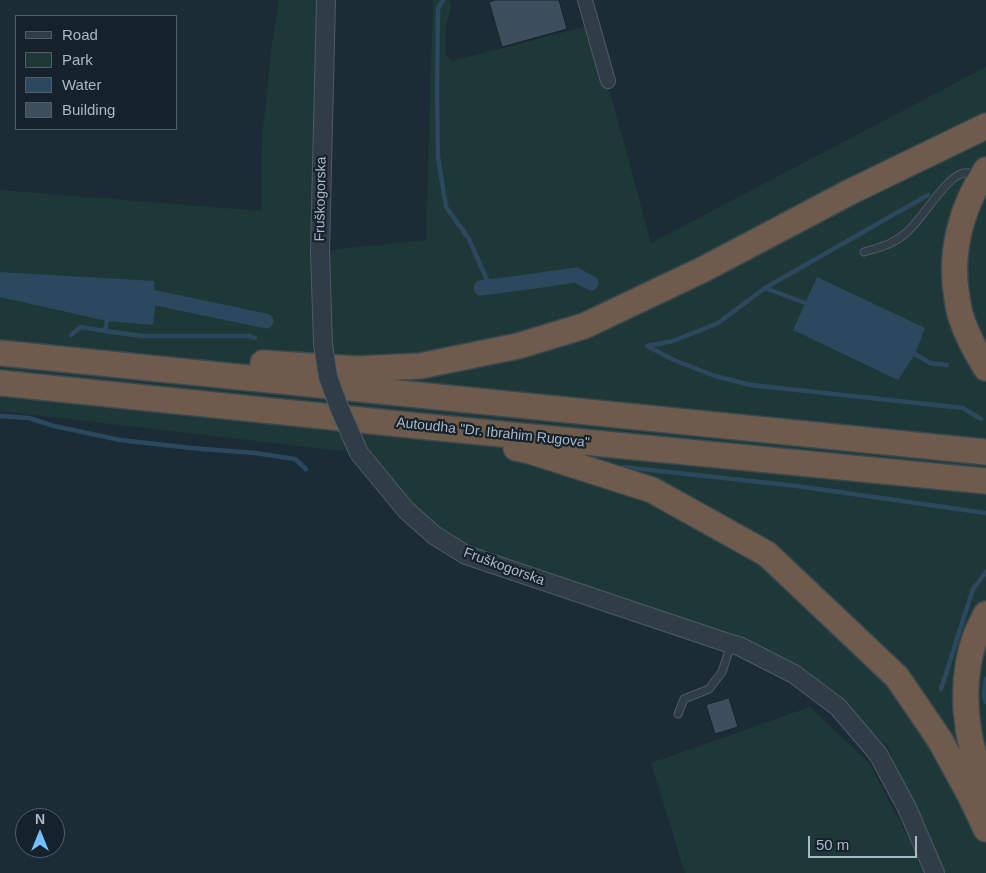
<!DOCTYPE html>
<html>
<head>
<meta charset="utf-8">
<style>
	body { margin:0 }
	#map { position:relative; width:986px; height:873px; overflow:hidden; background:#1c2c37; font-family:Arial,sans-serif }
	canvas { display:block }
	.legend { position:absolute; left:15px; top:15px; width:162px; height:115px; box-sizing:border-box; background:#16222b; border:1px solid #515e69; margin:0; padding:6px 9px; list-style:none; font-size:15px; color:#a9b8c5 }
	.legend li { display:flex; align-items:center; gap:10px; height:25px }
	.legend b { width:25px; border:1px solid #515e69 }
	.north { position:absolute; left:15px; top:808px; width:50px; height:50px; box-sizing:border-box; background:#16222b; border:1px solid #515e69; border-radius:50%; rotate:0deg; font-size:14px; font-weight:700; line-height:20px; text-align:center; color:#a9b8c5 }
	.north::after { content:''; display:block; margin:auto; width:18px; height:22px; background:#74c0ff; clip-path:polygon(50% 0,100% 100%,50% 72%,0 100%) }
	.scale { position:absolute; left:808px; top:836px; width:109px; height:22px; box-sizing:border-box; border:2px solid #a9b8c5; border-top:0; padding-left:6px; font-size:15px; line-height:18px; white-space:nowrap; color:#a9b8c5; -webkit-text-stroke:4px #16222b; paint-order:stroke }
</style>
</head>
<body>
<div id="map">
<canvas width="986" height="873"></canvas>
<ul class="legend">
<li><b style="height:6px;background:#303d47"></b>Road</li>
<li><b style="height:14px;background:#1e3837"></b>Park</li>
<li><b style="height:14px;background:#2c485e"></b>Water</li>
<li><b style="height:14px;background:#3d4f5c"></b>Building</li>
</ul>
<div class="north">N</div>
<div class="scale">50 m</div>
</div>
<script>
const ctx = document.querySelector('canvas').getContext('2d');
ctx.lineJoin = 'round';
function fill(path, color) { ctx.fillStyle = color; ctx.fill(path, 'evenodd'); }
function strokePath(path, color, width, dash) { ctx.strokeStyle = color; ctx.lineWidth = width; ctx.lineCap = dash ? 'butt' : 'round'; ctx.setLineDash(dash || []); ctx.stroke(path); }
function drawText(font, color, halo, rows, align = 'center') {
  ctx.font = font + ' Arial,sans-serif'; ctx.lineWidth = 4.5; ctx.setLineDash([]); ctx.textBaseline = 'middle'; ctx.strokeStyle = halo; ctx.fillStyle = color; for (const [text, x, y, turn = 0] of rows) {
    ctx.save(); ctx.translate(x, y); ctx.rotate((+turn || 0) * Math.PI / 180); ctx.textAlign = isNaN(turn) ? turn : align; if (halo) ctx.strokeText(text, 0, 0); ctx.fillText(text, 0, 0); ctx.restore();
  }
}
const green = new Path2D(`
	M279,0h47l-6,251 106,-11 7,-240h16l2,6 -5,20 -1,28 7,7 140,-36 59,218 335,-176v806h-51l-28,-65 -19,-62 -50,-39 -42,-38 -362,-134 -75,-82 -359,-42v-221l261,21 1,-72 10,-96z
	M810,707l59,56 58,110h-242l-34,-110z`);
const water = new Path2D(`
	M0,272l154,9 2,17 -3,27 -46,-4 -107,-24z
	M817,277l108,51 -10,26 -17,26 -105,-50z`);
const stream = new Path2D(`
	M443,0l-5,8 -1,83 1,66 8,50 23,32 21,48
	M765,288l163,-93
	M107,321l-2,10 37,5h107l6,2
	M71,335l10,-8 24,4
	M647,346l27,14 41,16 36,9 212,23 18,11
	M647,346l26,-5 45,-18 47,-35 40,15
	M915,354l15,9 17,2
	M0,416l29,2 25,8 66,14 71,8 64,5 40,6 11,10
	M623,467l174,19 189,27
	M986,679l-2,15 2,8
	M941,689l32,-100 13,-17`);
const canal = new Path2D(`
	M481,288l54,-7 41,-6 15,8
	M156,298l110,23`);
const building = new Path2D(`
	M496,0h63l8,29 -65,18 -13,-45z
	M729,698l9,29 -23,7 -9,-29z`);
const service = new Path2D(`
	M864,252c16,-5 28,-7 42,-19 15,-12 41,-58 58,-60 5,-1 9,2 14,5
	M678,714l6,-15 25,-10 13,-17 9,-28`);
const minor = new Path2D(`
	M585,0l23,81`);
const tertiary = new Path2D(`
	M323,344l-3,-93 6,-251
	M359,453l47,57 28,25 32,20 265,89 8,2 55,28 44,33 40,47 29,54 28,65`);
const motorway = new Path2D(`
	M986,170c-25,37 -37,84 -29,128 1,6 2,13 4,19 6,19 15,35 25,51
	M0,353l986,99
	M263,363l93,6 64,-3 98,-20 66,-20 120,-57 146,-77 136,-66
	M0,383l419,43 567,55
	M516,448l14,3 122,39 115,64 130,123 43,63 30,55 16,34
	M986,614c-3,7 -7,14 -10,21 -18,49 -11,107 10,154`);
const tertiaryBridge = new Path2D(`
	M323,344l5,33 11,30 20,46`);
const streetNames = [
	["Fruškogorska",321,199,-89],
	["Autoudha \"Dr. Ibrahim Rugova\"",493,433,6],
	["Fruškogorska",504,567,20]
];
fill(green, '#1e3837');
fill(water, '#2c485e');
strokePath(stream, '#2c485e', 4.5);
strokePath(canal, '#2c485e', 15);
fill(building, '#3d4f5c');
strokePath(building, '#18242d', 1);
strokePath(service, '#4d5b65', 9);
strokePath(minor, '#4d5b65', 16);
strokePath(tertiary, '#4d5b65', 20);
strokePath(motorway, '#3b4851', 28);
strokePath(service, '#303d47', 7);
strokePath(minor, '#303d47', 14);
strokePath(tertiary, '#303d47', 18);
strokePath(motorway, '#6e5b4c', 25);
strokePath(tertiaryBridge, '#4d5b65', 20, []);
strokePath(tertiaryBridge, '#303d47', 18);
drawText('14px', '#a9b8c5', '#16222b', streetNames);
</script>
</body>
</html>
